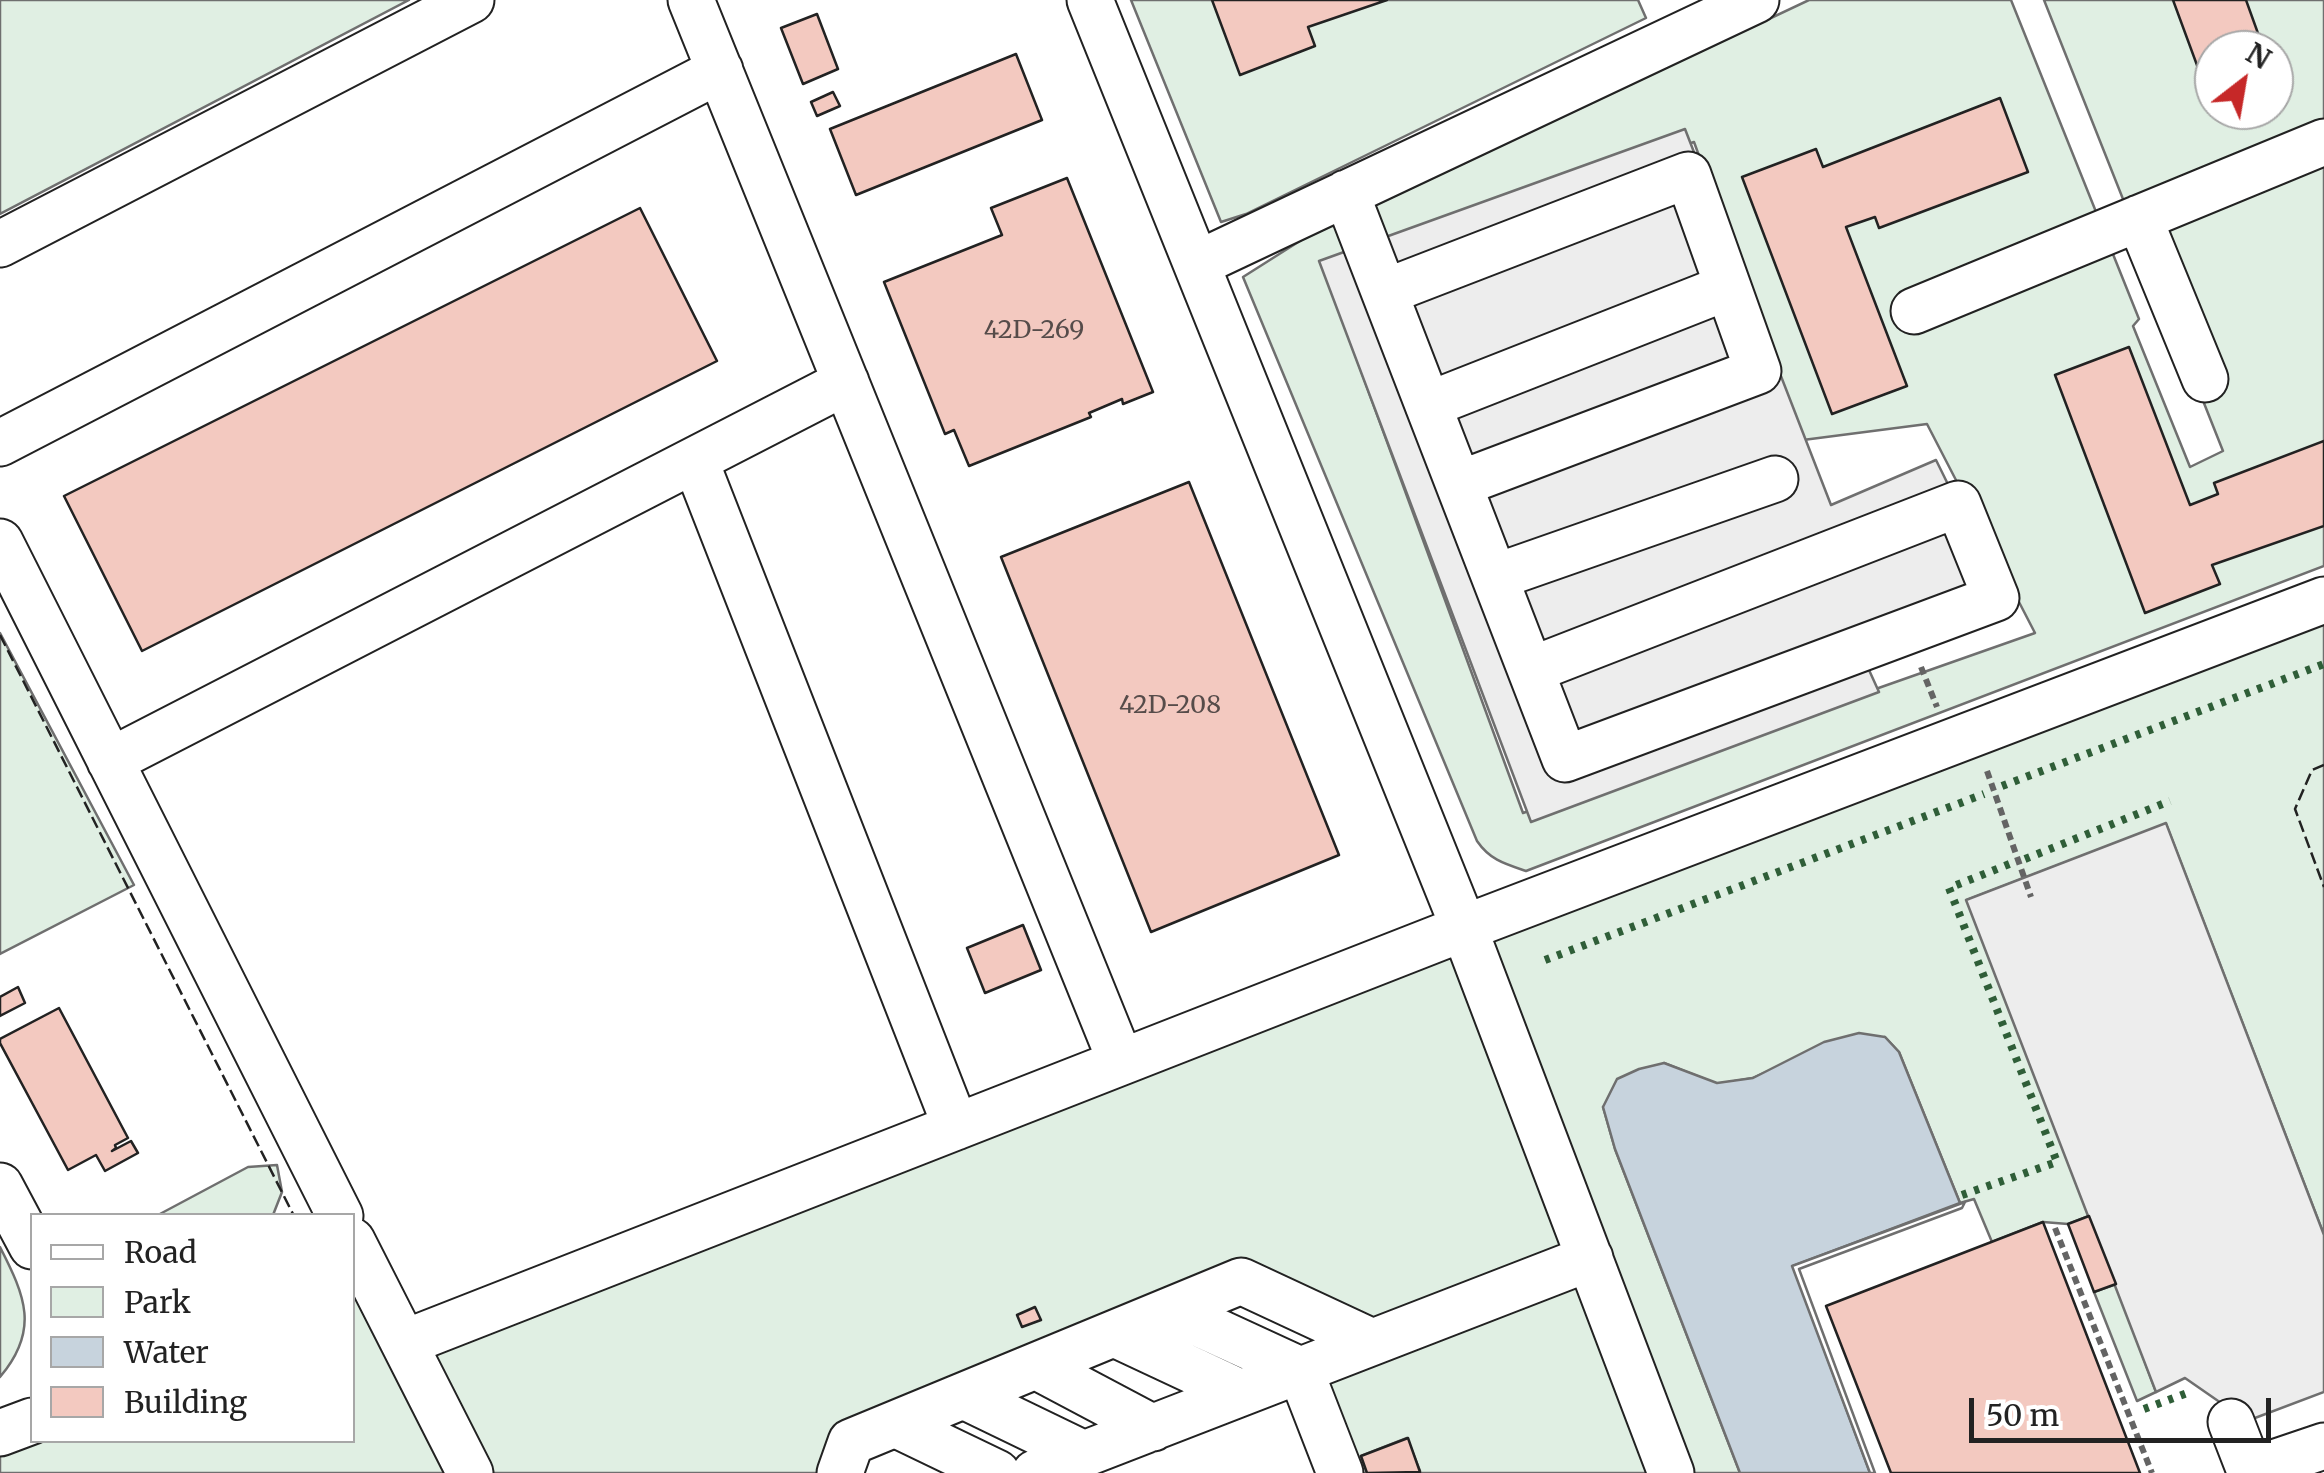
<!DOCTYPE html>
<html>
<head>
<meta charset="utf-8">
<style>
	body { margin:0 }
	#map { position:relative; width:2324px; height:1473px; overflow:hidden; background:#fff; font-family:Merriweather,serif }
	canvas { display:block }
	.legend { position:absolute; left:30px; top:1213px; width:325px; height:230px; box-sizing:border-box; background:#fff; border:2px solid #a7a7a7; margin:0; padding:12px 18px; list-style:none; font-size:30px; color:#222 }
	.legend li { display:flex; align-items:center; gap:20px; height:50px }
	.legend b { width:50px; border:2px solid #a7a7a7 }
	.north { position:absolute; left:2194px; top:30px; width:100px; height:100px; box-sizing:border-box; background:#fff; border:2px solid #a7a7a7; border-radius:50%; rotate:31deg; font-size:28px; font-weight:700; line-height:40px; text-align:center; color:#222 }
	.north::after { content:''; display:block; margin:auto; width:35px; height:45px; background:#c62828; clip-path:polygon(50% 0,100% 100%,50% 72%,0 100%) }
	.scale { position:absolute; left:1969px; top:1398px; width:302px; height:45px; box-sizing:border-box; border:5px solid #222; border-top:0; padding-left:12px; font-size:30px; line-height:35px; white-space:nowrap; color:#222; -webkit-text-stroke:8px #fff; paint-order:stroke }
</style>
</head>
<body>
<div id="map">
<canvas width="2324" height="1473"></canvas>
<ul class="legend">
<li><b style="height:12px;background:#fff"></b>Road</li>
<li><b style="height:28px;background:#e0efe3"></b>Park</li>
<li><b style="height:28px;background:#c7d3dd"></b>Water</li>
<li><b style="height:28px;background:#f3c9c0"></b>Building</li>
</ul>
<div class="north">N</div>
<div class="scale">50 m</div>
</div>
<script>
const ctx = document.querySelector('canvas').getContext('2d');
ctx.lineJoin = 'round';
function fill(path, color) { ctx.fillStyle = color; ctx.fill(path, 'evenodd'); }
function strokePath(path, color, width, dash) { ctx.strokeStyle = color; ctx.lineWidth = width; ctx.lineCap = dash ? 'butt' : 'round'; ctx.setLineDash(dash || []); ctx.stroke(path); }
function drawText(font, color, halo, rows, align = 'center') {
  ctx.font = font + ' Merriweather,serif'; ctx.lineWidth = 8; ctx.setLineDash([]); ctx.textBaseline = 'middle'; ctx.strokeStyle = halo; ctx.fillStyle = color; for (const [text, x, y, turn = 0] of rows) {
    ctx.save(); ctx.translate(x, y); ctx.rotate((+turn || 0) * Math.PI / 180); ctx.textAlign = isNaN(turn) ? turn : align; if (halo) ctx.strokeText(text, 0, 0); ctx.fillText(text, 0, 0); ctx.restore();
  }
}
const green = new Path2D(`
	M0,0h409l-409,214z
	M1131,0h507l8,18 -400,196 -25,8z
	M1809,0h202l128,319 -6,7 57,141 33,-16 -179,-451h280v566l-798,305c-21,-7 -36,-11 -49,-30l-234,-564 60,-38zM2214,50h60v60h-60zM1694,142l109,298 124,-16 108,209 -512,180 -200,-546z
	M2324,600v635l-158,-411 -199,76 122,316 -21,8 -25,-2 -51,20 -18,-43 -14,4 -61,-151 -14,-15 -96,25 -36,16 -36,6 -53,-21 -61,44 12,42 125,324h-322l2,-2 -13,-33 -46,18 6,17h-27l-40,-103 70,-27 -129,-62 -69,30 -332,162h-840v-40l32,7h320l1,-145 22,-9 29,56z
	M0,633l134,252 -134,69z
	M277,1165l5,27 -9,23h-115l90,-48z
	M0,1247c25,49 40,83 0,130z
	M2116,1284l40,108 -19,9 -43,-109z`);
const parking = new Path2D(`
	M1685,129l146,376 105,-45 70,142 -142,57 15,33 -348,130 -212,-561z
	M2166,823l158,412v157l-77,29 -62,-43 -29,14 -190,-492z`);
const water = new Path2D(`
	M1859,1033l26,4 14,15 61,151 -167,63 77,207h-130l-125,-324 -12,-42 14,-28 22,-10 25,-6 53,20 36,-5 71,-36z`);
const pier = new Path2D(`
	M1965,1202l-3,6 -163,61 76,204h-5l-78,-207z`);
const building = new Path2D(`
	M1212,0h175l-79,27 7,19 -75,29z
	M2173,0h73l18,50h-50v60h12l-11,4z
	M817,14l21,55 -35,15 -22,-56z
	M1016,54l26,66 -186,75 -26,-66z
	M833,92l7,14 -23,10 -6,-14z
	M2000,98l28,74 -149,56 -4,-11 -29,10 61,159 -75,28 -90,-237 74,-28 7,18z
	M1067,178l86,214 -30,12 -1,-5 -33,14 2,4 -122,49 -15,-36 -9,4 -61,-152 118,-47 -11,-27z
	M640,208l77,153 -575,290 -78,-155z
	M2129,347l61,158 28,-11 -4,-11 110,-42v85l-112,39 8,19 -75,29 -90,-238z
	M1189,482l150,373 -188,77 -150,-375z
	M1023,925l18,45 -56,23 -18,-45z
	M18,987l7,16 -25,13v-19z
	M59,1008l69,130 -13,7 1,3 -4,3 19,-10 7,12 -33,18 -9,-16 -28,15 -68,-127v-4z
	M2089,1216l27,68 -22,8 -26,-68z
	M2043,1222l97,251h-249l-65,-167z
	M1035,1307l6,13 -19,7 -5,-12z
	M1408,1438l12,34 -53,1 -6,-17z`);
const path = new Path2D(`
	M1921,667l16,40
	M1987,771l44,126
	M2055,1228l97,245`);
const minor = new Path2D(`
	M691,0l430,1062
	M1090,0l374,928 207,545
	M1346,193l219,566 431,-161 -38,-94 -427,166
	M2139,218l66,161
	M0,244l471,-244
	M1197,264l559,-264
	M1385,292l303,-117 70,196 -299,113
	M1914,311l410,-169
	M1428,405l300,-118
	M0,443l720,-373
	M695,460l261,667
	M0,542l340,674
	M1495,577l280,-98
	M110,761l736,-379
	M0,1186l32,60
	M352,1241l118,232
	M1172,1311l128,59 40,103
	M1115,1334l126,59
	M404,1343l1060,-415 860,-328
	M1036,1366l117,62
	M964,1396l120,58
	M2231,1422l19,49 74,-25
	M895,1424l102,49
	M0,1433l32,-12
	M840,1473l11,-31 390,-161 131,61
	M1035,1473l555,-215`);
const hedge = new Path2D(`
	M2002,786l322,-122
	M2025,859l145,-58
	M1545,960l439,-166
	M1962,1195l95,-33 -108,-274 63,-25
	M2144,1409l43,-16`);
const fence = new Path2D(`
	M0,635l294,581
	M2324,765l-12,5 -17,39 29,78`);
const numberNames = [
	["42D-269",1034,331],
	["42D-208",1170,706]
];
fill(green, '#e0efe3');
strokePath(green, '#6f6f6f', 2.5);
fill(parking, '#ededed');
strokePath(parking, '#6f6f6f', 2.5);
fill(water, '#c7d3dd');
strokePath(water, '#6f6f6f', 2.5);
fill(pier, '#fff');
strokePath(pier, '#6f6f6f', 2.5);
fill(building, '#f3c9c0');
strokePath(building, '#222', 2.5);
strokePath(minor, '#222', 49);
strokePath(path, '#646464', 6, [8, 5]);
strokePath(minor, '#fff', 45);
strokePath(hedge, '#2f5e38', 8, [5, 8]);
strokePath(fence, '#222', 2.5, [12, 5]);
drawText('25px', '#564c4a', null, numberNames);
</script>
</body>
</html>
